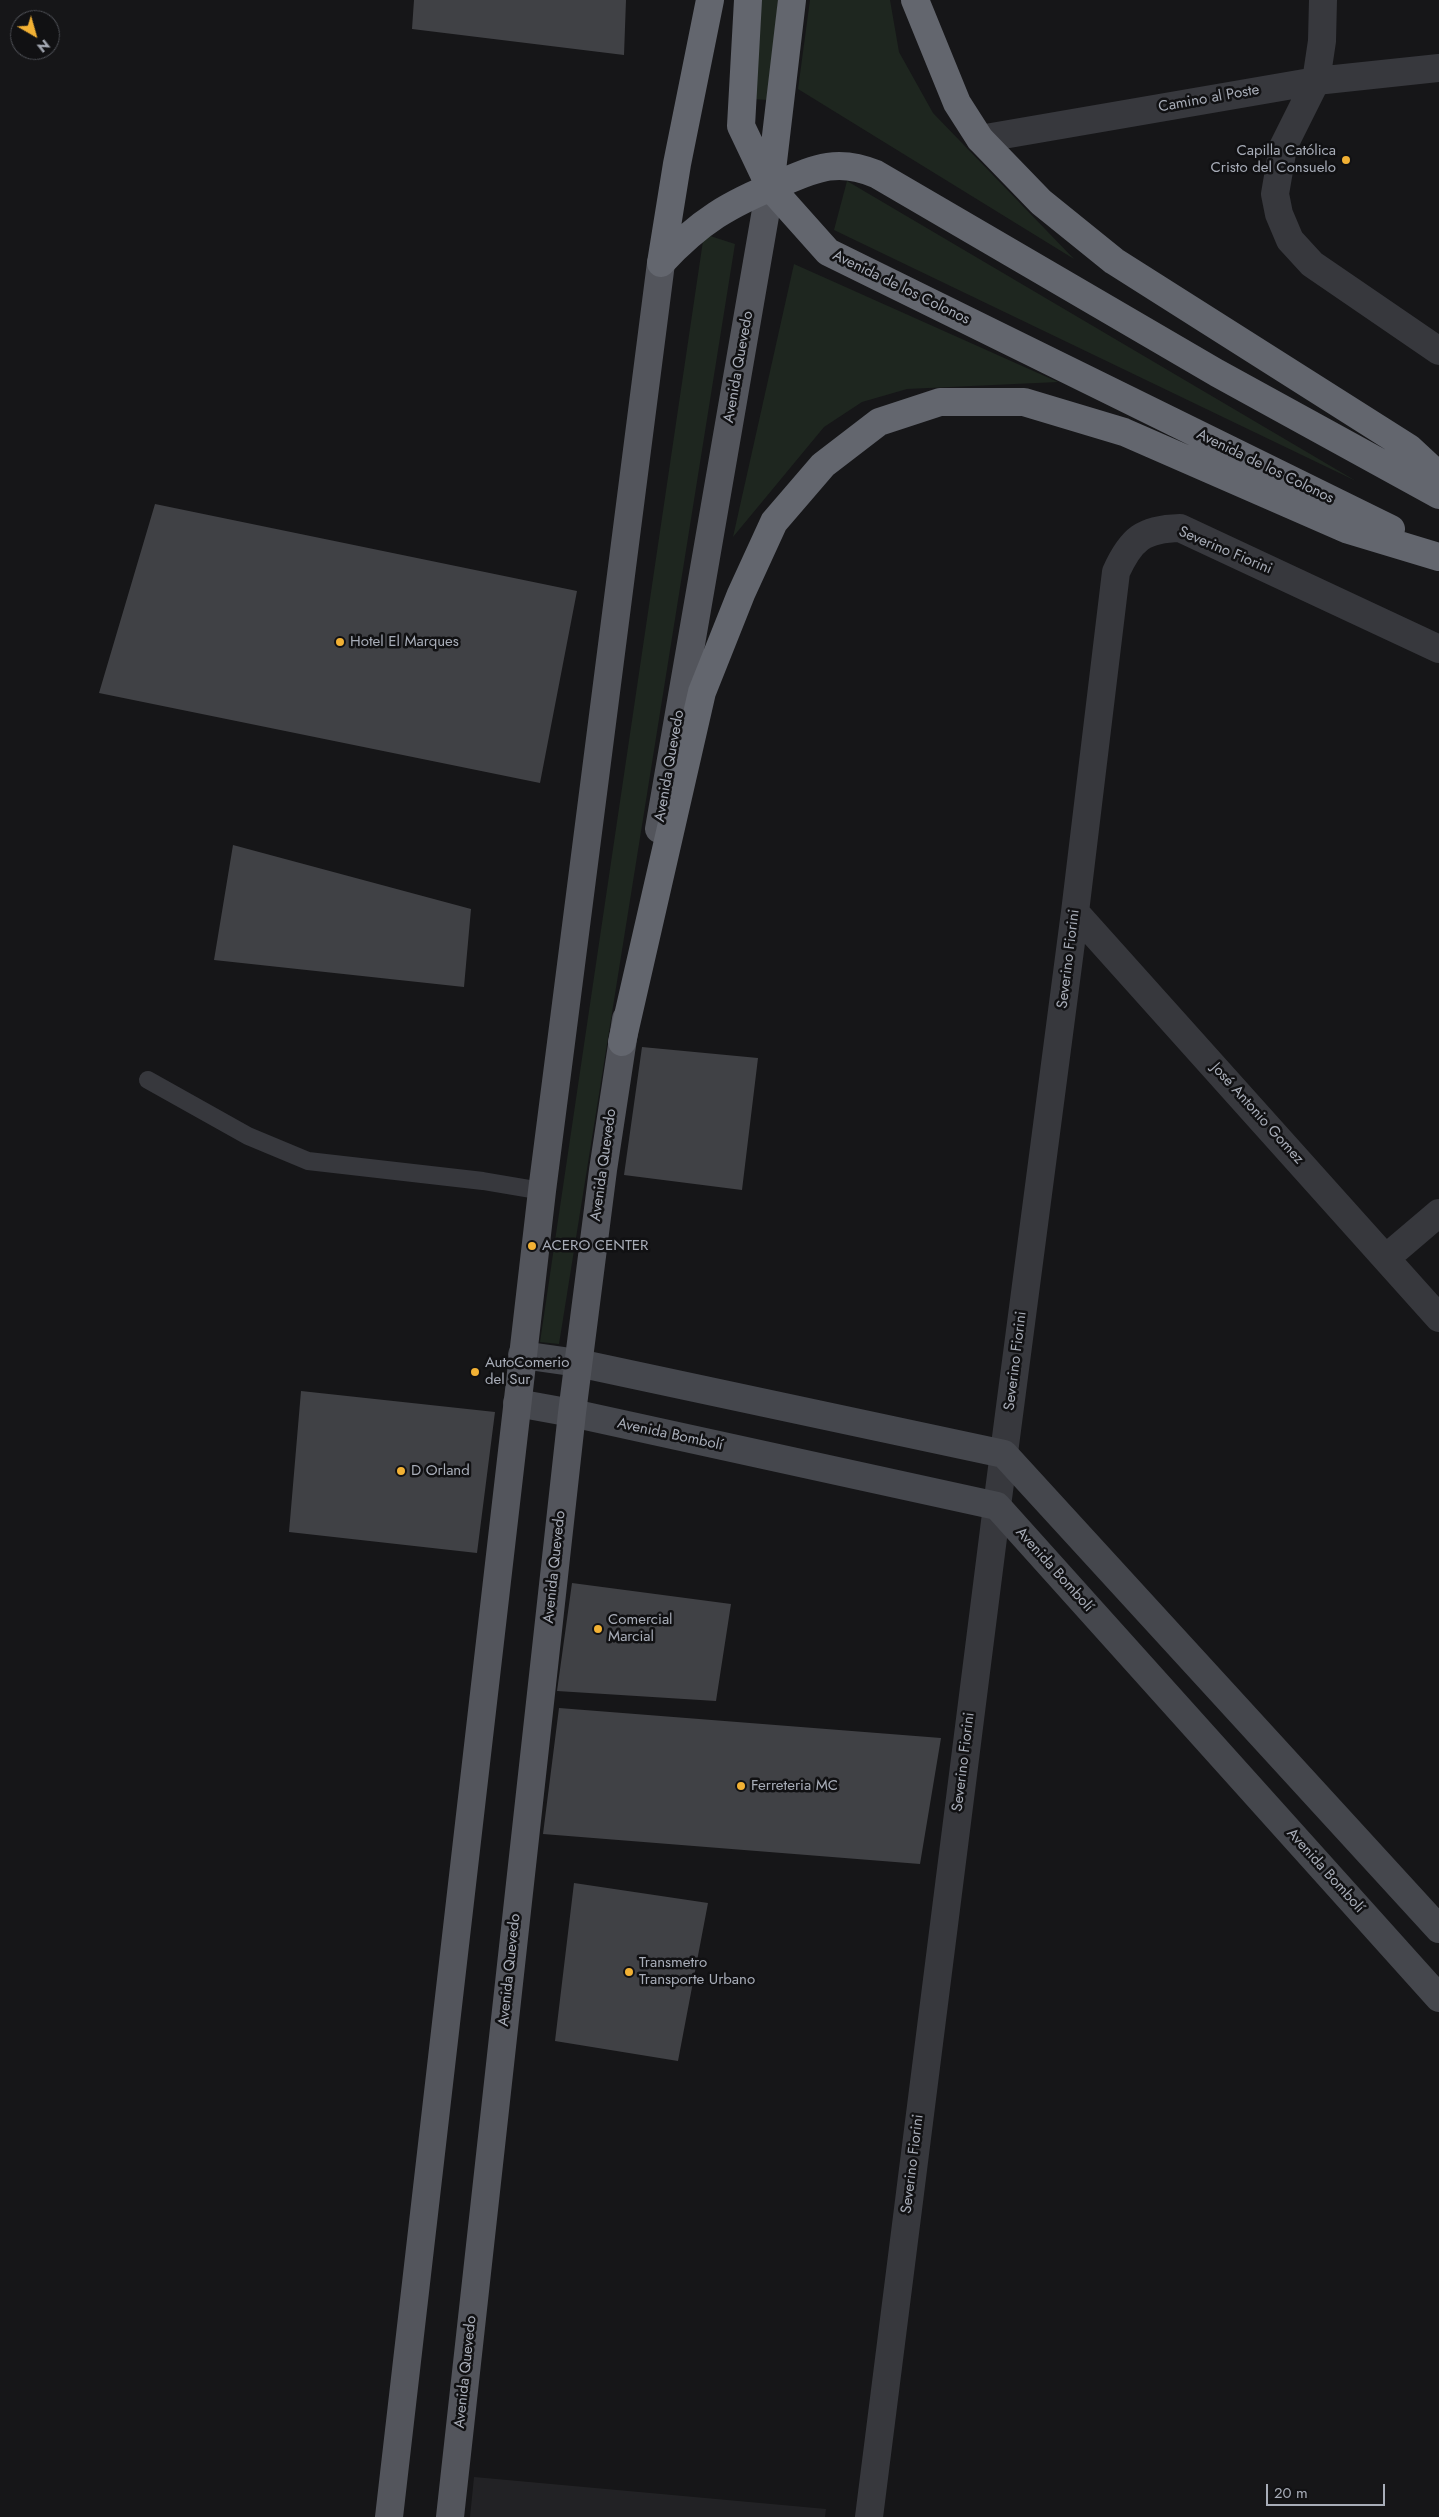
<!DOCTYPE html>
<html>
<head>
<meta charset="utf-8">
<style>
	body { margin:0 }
	#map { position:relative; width:1439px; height:2517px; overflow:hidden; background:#161618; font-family:Jost,sans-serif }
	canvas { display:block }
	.north { position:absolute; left:10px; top:10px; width:50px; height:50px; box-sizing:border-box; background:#111113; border:1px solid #4d4f55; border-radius:50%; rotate:142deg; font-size:14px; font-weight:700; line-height:20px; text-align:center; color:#a8adb8 }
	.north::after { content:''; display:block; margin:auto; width:18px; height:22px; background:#f2b134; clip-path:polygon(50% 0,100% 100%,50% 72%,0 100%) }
	.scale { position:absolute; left:1266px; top:2484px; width:119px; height:22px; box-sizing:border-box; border:2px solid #a8adb8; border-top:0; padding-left:6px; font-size:15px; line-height:18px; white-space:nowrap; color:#a8adb8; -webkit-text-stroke:4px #111113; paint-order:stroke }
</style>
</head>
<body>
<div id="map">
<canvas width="1439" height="2517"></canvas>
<div class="north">N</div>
<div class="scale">20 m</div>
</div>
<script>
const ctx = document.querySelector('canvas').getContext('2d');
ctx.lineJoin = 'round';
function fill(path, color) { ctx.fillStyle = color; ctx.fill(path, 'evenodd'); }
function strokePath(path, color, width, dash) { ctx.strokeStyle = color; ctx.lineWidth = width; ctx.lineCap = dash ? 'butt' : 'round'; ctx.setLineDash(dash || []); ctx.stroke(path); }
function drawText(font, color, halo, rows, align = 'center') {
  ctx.font = font + ' Jost,sans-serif'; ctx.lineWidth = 5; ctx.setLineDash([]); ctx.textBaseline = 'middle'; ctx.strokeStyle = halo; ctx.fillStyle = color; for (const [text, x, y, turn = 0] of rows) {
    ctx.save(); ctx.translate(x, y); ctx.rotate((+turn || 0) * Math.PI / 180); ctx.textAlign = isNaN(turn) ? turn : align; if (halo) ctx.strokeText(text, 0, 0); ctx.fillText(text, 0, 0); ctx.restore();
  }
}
const built = new Path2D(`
	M474,2477l352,32 -1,8h-355z`);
const green = new Path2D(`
	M761,0h17l-9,100 -17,-1z
	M810,0h80l9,52 34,61 141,146 -276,-170z
	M847,181l509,300 -522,-251z
	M704,234l31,10 -176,1100 -19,-2z
	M794,264l264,118 -151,7 -45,13 -38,25 -91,110z`);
const building = new Path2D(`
	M414,0h212l-2,55 -212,-26z
	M155,504l422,87 -37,192 -441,-90z
	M233,845l238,64 -7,78 -250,-27z
	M642,1047l116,11 -16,132 -118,-15z
	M301,1391l194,21 -18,141 -188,-21z
	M572,1583l159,21 -15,97 -159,-10z
	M559,1708l382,30 -21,126 -377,-30z
	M574,1883l134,20 -30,158 -123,-20z`);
const lane = new Path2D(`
	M148,1080l100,56 60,25 175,20 59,10`);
const street = new Path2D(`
	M1323,0l-1,41 -6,40 -33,66 -8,47 4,20 11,26 22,24 127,87
	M980,139l336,-58 123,-13
	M1075,912l364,406
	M1386,1258l53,-45
	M869,2517l128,-1011 78,-594 41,-340c15,-33 27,-43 64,-44l259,121`);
const secondary = new Path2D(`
	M522,1355l56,8 426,91 435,475
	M517,1403l55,10 425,93 442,492`);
const primary = new Path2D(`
	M659,829l111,-642
	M389,2517l153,-1326 119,-928
	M450,2517l122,-1104 31,-243 23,-151`);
const highway = new Path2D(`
	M748,0l-7,126 29,61 58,65 563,277
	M915,0l42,103 23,36 61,63 73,59 295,187 30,28
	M770,187l22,-187
	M661,263c39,-42 68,-59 120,-80 35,-15 57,-25 95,-9l341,199 222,122
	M661,263l16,-99 33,-164
	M622,1042l80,-350 39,-98 33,-72 49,-57 56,-43 61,-20h84l100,30 222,97 93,28`);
const markers = [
	[1346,160,5,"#f2b134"],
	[340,642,5,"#f2b134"],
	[532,1246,5,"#f2b134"],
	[475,1372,5,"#f2b134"],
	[401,1471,5,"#f2b134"],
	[598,1629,5,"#f2b134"],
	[741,1786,5,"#f2b134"],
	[629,1972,5,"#f2b134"]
];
const streetNames = [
	["Camino al Poste",1209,99,-10],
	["Avenida de los Colonos",901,288,26],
	["Avenida Quevedo",739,367,-80],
	["Avenida de los Colonos",1265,467,26],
	["Severino Fiorini",1225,551,23],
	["Avenida Quevedo",670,766,-80],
	["Severino Fiorini",1069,959,-83],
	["José Antonio Gomez",1257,1114,48],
	["Avenida Quevedo",604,1165,-82],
	["Severino Fiorini",1016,1361,-83],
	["Avenida Bombolí",670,1435,12],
	["Avenida Quevedo",555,1567,-84],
	["Avenida Bombolí",1054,1570,48],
	["Severino Fiorini",964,1762,-83],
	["Avenida Bombolí",1325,1871,48],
	["Avenida Quevedo",510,1970,-84],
	["Severino Fiorini",913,2164,-83],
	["Avenida Quevedo",466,2372,-84]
];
const poiNames = [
	["Capilla Católica",1336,151,"right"],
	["Cristo del Consuelo",1336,168,"right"],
	["Hotel El Marques",350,642],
	["ACERO CENTER",542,1246],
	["AutoComerio",485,1363],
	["del Sur",485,1380],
	["D Orland",411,1471],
	["Comercial",608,1620],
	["Marcial",608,1637],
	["Ferreteria MC",751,1786],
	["Transmetro",639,1963],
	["Transporte Urbano",639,1980]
];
fill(built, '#222225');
fill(green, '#1e261f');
fill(building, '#404145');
strokePath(lane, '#37383d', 18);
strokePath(street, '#37383d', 28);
strokePath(secondary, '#45474d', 28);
strokePath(primary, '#53555c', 28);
strokePath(highway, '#63666e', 28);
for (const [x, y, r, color] of markers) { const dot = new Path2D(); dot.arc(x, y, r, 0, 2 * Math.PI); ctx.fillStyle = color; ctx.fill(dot); strokePath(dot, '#111113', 2); }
drawText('15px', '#a8adb8', '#111113', streetNames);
drawText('15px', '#a8adb8', '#111113', poiNames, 'left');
</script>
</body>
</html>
